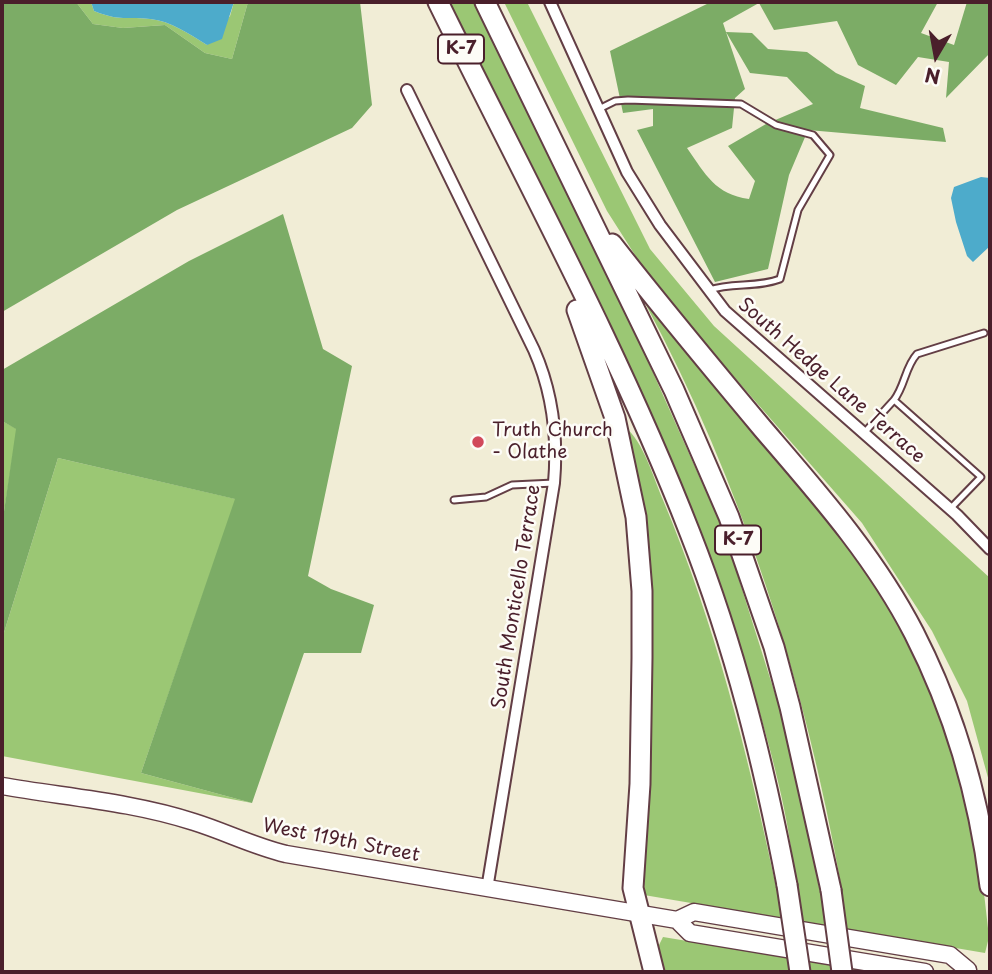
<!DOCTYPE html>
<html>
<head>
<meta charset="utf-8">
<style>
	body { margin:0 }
	#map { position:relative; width:992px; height:974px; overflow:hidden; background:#f1edd6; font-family:"Playpen Sans",sans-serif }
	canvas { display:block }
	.frame { position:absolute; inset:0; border:4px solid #4a1f2b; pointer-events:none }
	.north { position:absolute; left:901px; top:21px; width:70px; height:70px; -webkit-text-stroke:5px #fdfcf7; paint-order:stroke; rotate:190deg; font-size:19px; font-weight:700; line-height:28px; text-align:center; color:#4a1f2b }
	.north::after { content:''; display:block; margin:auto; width:24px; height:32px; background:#4a1f2b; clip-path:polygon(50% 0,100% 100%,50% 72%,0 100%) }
</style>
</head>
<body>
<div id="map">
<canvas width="992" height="974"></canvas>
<div class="frame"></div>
<div class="north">N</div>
</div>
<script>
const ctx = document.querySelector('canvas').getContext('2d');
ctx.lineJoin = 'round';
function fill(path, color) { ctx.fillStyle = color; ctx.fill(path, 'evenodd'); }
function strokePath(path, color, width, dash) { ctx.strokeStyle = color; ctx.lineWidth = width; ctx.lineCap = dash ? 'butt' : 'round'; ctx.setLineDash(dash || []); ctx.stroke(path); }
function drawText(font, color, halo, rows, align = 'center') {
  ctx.font = font + ' "Playpen Sans",sans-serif'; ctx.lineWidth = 5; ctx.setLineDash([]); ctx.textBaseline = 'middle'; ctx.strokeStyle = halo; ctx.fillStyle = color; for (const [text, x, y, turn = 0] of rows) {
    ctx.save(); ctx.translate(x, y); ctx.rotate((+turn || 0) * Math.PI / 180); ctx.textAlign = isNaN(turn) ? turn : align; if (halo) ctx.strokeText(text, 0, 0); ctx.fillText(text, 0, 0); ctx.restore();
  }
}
const green = new Path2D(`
	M76,2h15l3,9c28,11 30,5 56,8 21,2 39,15 57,26l23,-29 4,-14h14l-16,57 -27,-6 -40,-28 -42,3 -30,-4z
	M450,2h23l157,319 94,211 63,200 32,155 22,-2c-36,-204 -99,-401 -197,-584l3,-1 165,196 83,115 55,122 30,125 9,79 -4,16 -341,-58 2,-90 -22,-379c20,16 29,51 39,74 52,124 84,251 112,382l20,2c-5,-67 -25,-137 -44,-201 -69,-239 -192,-458 -301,-681z
	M504,2h23l123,247 64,77 276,252v207l-23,-84 -35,-70 -70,-108 -206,-235 -49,-77z
	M2,421l15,8 -15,96z
	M58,458l178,41 -95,274 111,30 -250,-47v-117z
	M663,937l212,35h-214l-5,-21z`);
const forest = new Path2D(`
	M2,2h74l17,22 30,4 42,-3 40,28 27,6 16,-57h112l12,103 -20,23 -175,82 -175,102z
	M711,2h227l-17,31 33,12 13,-43h23v51l-44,45 3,-36 -31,-5 -22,28 -38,-20 -21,-44 -63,9 -15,-27 -36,20 22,66 -10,9 -3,30 -45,20c19,27 28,46 62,51l6,-18 -27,-35 38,-22 47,-20 -26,-27 -37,-4 -24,-41 26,1 16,16 39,3 29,21 29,13 -5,22 83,20 3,14 -138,-12 -19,45 -21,94 -53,13 -78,-152 16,-4v-17l-30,4 -13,-62z
	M283,214l40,135 29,17 -44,210 23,13 43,16 -13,48h-57l-52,150 -111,-30 94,-274 -177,-41 -56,181v-114l14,-96 -14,-8v-51l187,-109z`);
const water = new Path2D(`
	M91,2h143l-12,37 -15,6c-18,-11 -36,-24 -57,-26 -26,-3 -28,3 -56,-8z
	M981,177l9,1v68l-17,16 -6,-6 -11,-34 -5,-24 3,-11z`);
const lane = new Path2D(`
	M599,109l16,-8 13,-1 113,4 35,21 37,10 17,20 -32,55 -18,69c-23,9 -48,3 -71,11
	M894,400c11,-14 11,-33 23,-46l67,-21
	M864,433l30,-33 87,77 -31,32
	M454,500l32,-3 26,-12 42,-2`);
const street = new Path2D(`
	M550,2l77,170 33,53 65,86 232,204 33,34
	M407,90l127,260c19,43 24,87 20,133l-67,406`);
const secondary = new Path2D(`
	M2,786c63,11 131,16 192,36 32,10 59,24 92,32l391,66 13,13 235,39
	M677,920l17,-8 256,43 18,15`);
const highway = new Path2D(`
	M438,2c86,175 181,349 252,531 45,114 74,232 97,352
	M485,2l189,388 55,127 45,130 16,60 41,183
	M612,244c49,63 100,124 151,185 55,64 112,128 151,204 41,80 65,164 76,253
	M577,310l38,108 21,99 6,74v67l-2,126 -7,104 21,84`);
const highwayBridge = new Path2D(`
	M787,885l13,87
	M831,890l11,82`);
const markers = [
	[478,442,7,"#d1495b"]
];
const shields = [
	[461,49,46],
	[738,540,46]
];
const shieldNames = [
	["K-7",461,49],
	["K-7",738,540]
];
const streetNames = [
	["South Hedge Lane Terrace",831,381,41],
	["South Monticello Terrace",517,597,-81],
	["West 119th Street",341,841,11]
];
const poiNames = [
	["Truth Church",492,431],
	["- Olathe",492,453]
];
fill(green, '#9bc774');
fill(forest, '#7cac66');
fill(water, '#4dabcb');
strokePath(lane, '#633e45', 9);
strokePath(street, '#633e45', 14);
strokePath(secondary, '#633e45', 19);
strokePath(highway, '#633e45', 23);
strokePath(lane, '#fff', 5);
strokePath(street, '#fff', 10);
strokePath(secondary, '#fff', 16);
strokePath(highway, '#fff', 19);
strokePath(highwayBridge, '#633e45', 23, []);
strokePath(highwayBridge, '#fff', 19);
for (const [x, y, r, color] of markers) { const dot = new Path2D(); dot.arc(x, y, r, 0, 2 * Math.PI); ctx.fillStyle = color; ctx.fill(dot); strokePath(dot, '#fdfcf7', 2.5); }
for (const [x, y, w] of shields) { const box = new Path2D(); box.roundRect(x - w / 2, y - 14.5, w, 29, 5); ctx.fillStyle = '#fdfcf7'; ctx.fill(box); strokePath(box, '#4a1f2b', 2); }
drawText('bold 18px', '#4a1f2b', null, shieldNames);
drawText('19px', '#4a1f2b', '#fdfcf7', streetNames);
drawText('19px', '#4a1f2b', '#fdfcf7', poiNames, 'left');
</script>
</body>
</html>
